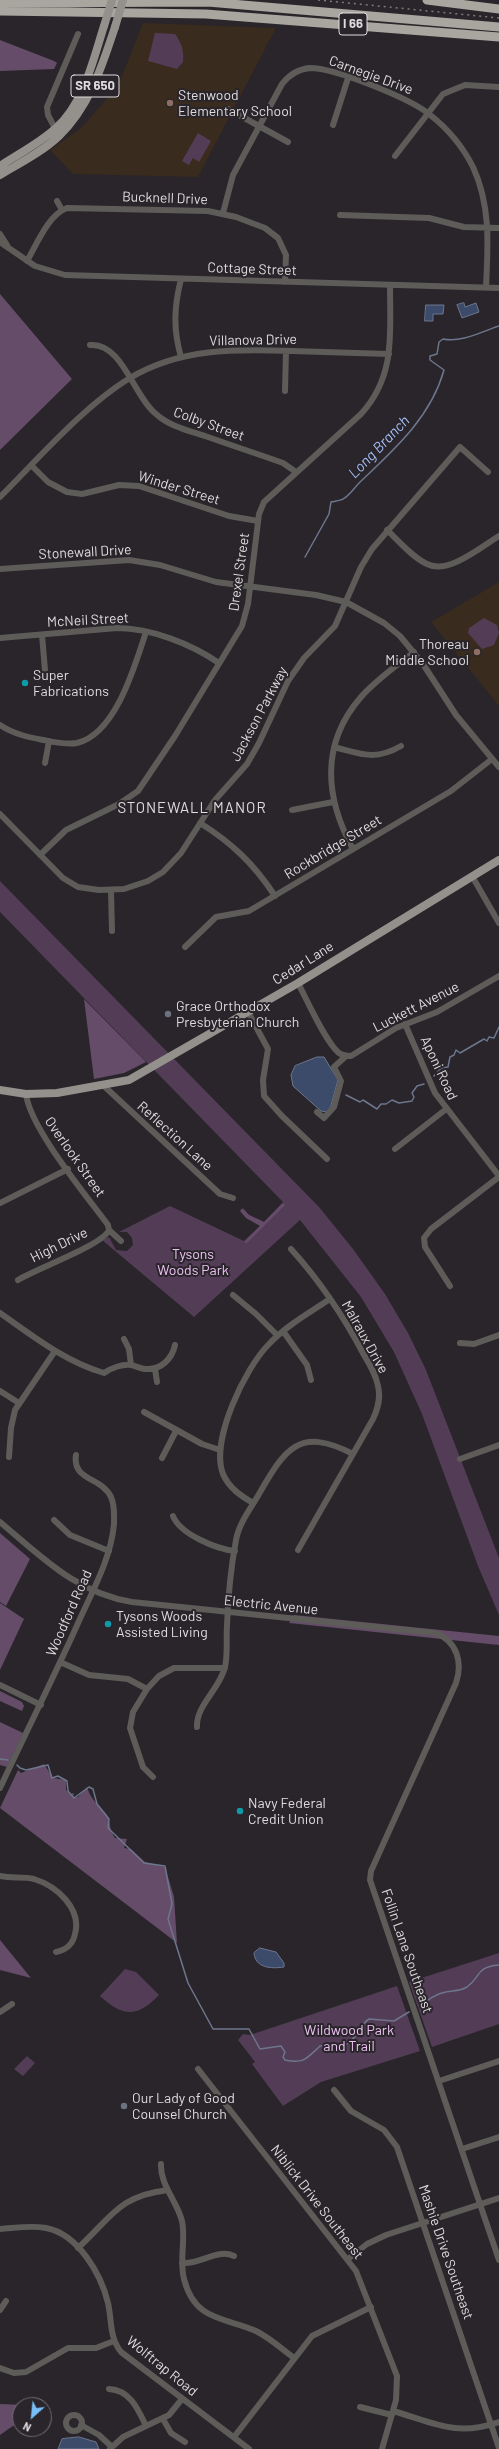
<!DOCTYPE html>
<html>
<head>
<meta charset="utf-8">
<style>
	body { margin:0 }
	#map { position:relative; width:499px; height:2449px; overflow:hidden; background:#29252a; font-family:Barlow,sans-serif }
	canvas { display:block }
	.north { position:absolute; left:12px; top:2397px; width:40px; height:40px; box-sizing:border-box; background:#29252a; border:1px solid #726e72; border-radius:50%; rotate:207deg; font-size:11px; font-weight:700; line-height:16px; text-align:center; color:#dfdcdf }
	.north::after { content:''; display:block; margin:auto; width:14px; height:18px; background:#78bff7; clip-path:polygon(50% 0,100% 100%,50% 72%,0 100%) }
</style>
</head>
<body>
<div id="map">
<canvas width="499" height="2449"></canvas>
<div class="north">N</div>
</div>
<script>
const ctx = document.querySelector('canvas').getContext('2d');
ctx.lineJoin = 'round';
function fill(path, color) { ctx.fillStyle = color; ctx.fill(path, 'evenodd'); }
function strokePath(path, color, width, dash) { ctx.strokeStyle = color; ctx.lineWidth = width; ctx.lineCap = dash ? 'butt' : 'round'; ctx.setLineDash(dash || []); ctx.stroke(path); }
function drawText(font, color, halo, rows, align = 'center') {
  ctx.font = font + ' Barlow,sans-serif'; ctx.lineWidth = 4; ctx.setLineDash([]); ctx.textBaseline = 'middle'; ctx.strokeStyle = halo; ctx.fillStyle = color; for (const [text, x, y, turn = 0] of rows) {
    ctx.save(); ctx.translate(x, y); ctx.rotate((+turn || 0) * Math.PI / 180); ctx.textAlign = isNaN(turn) ? turn : align; if (halo) ctx.strokeText(text, 0, 0); ctx.fillText(text, 0, 0); ctx.restore();
  }
}
const education = new Path2D(`
	M143,23l133,5 -78,149 -125,-3 -23,-24 31,-22 37,-42z
	M499,582v124l-68,-84z`);
const green = new Path2D(`
	M155,33l20,1c7,9 9,17 8,28l-6,7 -29,-8z
	M198,133l13,8 -12,21 -6,-4 -4,7 -7,-4z
	M484,618l13,7 2,8 -5,12 -12,4 -14,-16 1,-5z
	M0,881l319,326 34,42 32,45 23,39 18,37 73,188v57l-21,-49 -56,-152 -28,-62 -33,-55 -61,-77 -106,97 -92,-77 7,-3 7,13 11,1 6,-6 -1,-7 -5,-6h-8l51,-26 74,35 17,-16 -15,-8 -6,-7 3,-2 6,7 15,7 19,-20 -283,-290z
	M499,1953v71l-67,23 -23,-65z
	M125,1969l11,3 23,23c-22,23 -36,22 -59,1z
	M397,1986l23,65 -99,31 -38,24 -31,-42 3,-2 -17,-22 5,-6 7,1z
	M27,2056l8,7 -12,13 -9,-7z`);
const forest = new Path2D(`
	M0,40l54,21 3,2 -3,6 -54,2z
	M0,294l72,85 -72,71z
	M84,999l62,63 -22,11 -30,6z
	M283,1203l2,2 -38,38 -3,-1 16,-16 -14,-8 -6,-7 3,-2 6,6 15,7z
	M0,1533l30,26 -24,47 -6,-4z
	M0,1603l24,16 -24,51z
	M294,1615l205,21v9l-210,-22z
	M0,1691l22,11 2,4 -2,5 -22,-10z
	M0,1722l23,11 -16,34 -7,-2z
	M44,1764l9,14 13,2v10l4,4 4,-1 -1,4h5l9,-10c5,15 11,16 20,28 4,7 2,15 8,23l12,1 -3,9 7,1 14,13 20,5 9,30 3,46 -177,-135 18,-38 3,3z
	M0,1940l31,38 -31,-8z
	M0,2404l26,1h-6v16l-20,14z`);
const water = new Path2D(`
	M464,303l1,4 11,-4 3,9 -17,6 -5,-13z
	M426,305h18l-1,9h-10v7h-8z
	M317,1057h7l14,23 -8,29 -4,3 -5,-1 -28,-25 -2,-11 4,-9z
	M260,1948l16,4 8,11v4c-13,2 -29,1 -30,-14z
	M79,2437l17,5 3,7h-41l4,-10z`);
const stream = new Path2D(`
	M305,557l24,-43 2,-12c3,-1 9,-1 12,-3 6,-3 12,-12 17,-17 34,-32 71,-65 84,-112l-14,-10v-4l7,-2 2,-12 4,-3c18,4 38,-7 56,-13
	M434,1076l7,-8 7,-1 2,-10 4,-2 2,-5 4,3 24,-14 3,2 2,-4 5,1 5,-11
	M346,1095l14,7 3,-2 14,9 4,-5h5l6,-4 7,3 13,-2 2,-4 -2,-4 5,-7 7,-2
	M0,1759l8,1
	M17,1765l3,3 6,2 22,-5 4,13 6,-2 9,5 1,10 6,7 15,-11 4,2 4,15 12,15 -1,9 36,35 21,3 7,38 -4,15 20,64 25,46h36l11,20 21,-3 4,6 -2,5 2,3c19,4 21,-1 35,-14 7,-1 18,1 25,-1 11,-4 14,-20 24,-26l25,2 15,-9
	M420,2005c7,-4 14,-10 22,-12 8,-3 17,-1 25,-6 14,-10 8,-20 32,-22`);
const minor = new Path2D(`
	M228,109l60,33
	M333,125l15,-47
	M57,132l-9,-17 -1,-8 31,-73
	M395,156l48,-62 22,-9 34,2
	M57,201l5,9
	M223,213l10,-38 49,-91c7,-9 16,-15 28,-16 25,0 99,30 119,46 18,14 34,33 44,53 18,39 15,79 13,120
	M340,215l89,3 35,9 35,1
	M0,234l7,11
	M0,242l35,24 30,9 434,13
	M27,261c10,-17 21,-46 40,-53l141,3 28,6 29,11 13,10 8,17 -1,27
	M90,345c32,-3 44,52 66,69 14,13 35,17 52,23 25,9 50,17 75,26l13,9
	M181,357c-8,-28 -7,-50 0,-78
	M285,391l1,-40
	M32,466l16,16 19,10 15,2 37,-9 20,1 90,30 29,5
	M0,497c38,-38 85,-92 130,-119 50,-30 105,-29 162,-27 32,1 64,2 97,3
	M387,530c12,11 25,27 40,34 21,11 54,-17 72,-28
	M0,569l129,-9 31,5 56,17 100,13 30,7 38,21 16,13 23,28 33,51 43,52
	M42,635l3,35
	M0,638l117,-10c34,0 74,16 102,35
	M0,725c13,9 28,12 43,15 11,2 23,5 34,3 39,-9 58,-78 69,-111
	M334,747c28,7 41,14 67,-1
	M45,763l4,-22
	M292,810l41,-8
	M0,814l63,64 15,9 21,3 25,-1 24,-8 15,-9 18,-19 34,-53 32,-36 12,-21 29,-62 16,-23 31,-32 26,-59 11,-18 88,-102 28,25
	M200,823c32,20 54,41 75,73
	M353,849c-28,-51 -33,-105 8,-152 15,-17 35,-31 53,-45
	M40,855l26,-25 53,-26 19,-13 37,-55 67,-110 6,-22 11,-90 5,-12 97,-88c35,-38 29,-81 29,-129
	M472,876l27,47
	M111,890l1,41
	M185,947l31,-30 33,-6 202,-120 41,-32
	M298,983c9,17 28,60 41,70 4,3 8,3 12,3l45,-28 41,-16 62,-36
	M248,1012l20,37 -5,31 1,16 18,20 45,43
	M405,1024l30,69 64,83
	M104,1086l116,108 13,4
	M26,1094c4,34 60,101 82,131l1,5
	M317,1112l7,6 10,-11 7,-26 -7,-14 12,-11
	M395,1149l50,-39
	M0,1203l68,-34
	M109,1230l12,11
	M291,1249c29,32 53,68 73,106 6,10 12,20 14,31 3,12 0,22 -5,33l-75,131
	M18,1280c17,-11 85,-35 91,-50
	M450,1286l-25,-39 -1,-9 7,-9 68,-52
	M233,1295l23,19 21,21
	M0,1313c33,23 64,48 104,60 7,-5 18,-9 27,-8 5,1 10,4 15,4 15,1 26,-10 29,-24
	M283,1331l24,34 4,15
	M124,1339l5,10 2,16
	M460,1343l14,1 25,-9
	M155,1369l2,13
	M0,1391l19,12
	M144,1412l58,32 18,6
	M9,1457l2,-29 4,-18 40,-59
	M162,1458l14,-27
	M460,1459l39,-14
	M253,1503c-12,-7 -24,-15 -30,-29 -13,-33 22,-106 46,-130 17,-18 40,-31 61,-45
	M173,1516c7,18 43,33 62,35
	M54,1520l16,15 39,16
	M0,1522c42,35 76,71 132,80l303,31c22,8 28,29 21,50l-85,188 -1,9 129,380
	M60,1662l29,13 39,4 19,10
	M0,1685l41,20
	M197,1727c-1,-22 23,-38 28,-60 3,-13 1,-28 2,-42 1,-28 4,-58 9,-85 3,-17 15,-32 23,-46 26,-45 40,-68 94,-40
	M153,1777l-10,-10 -13,-39 3,-16 14,-23 12,-13 15,-8h51
	M0,1788c26,-56 54,-111 79,-167 14,-31 32,-63 35,-97 0,-9 1,-18 -3,-27 -9,-20 -39,-16 -35,-42
	M0,1876c11,3 23,0 34,3 23,7 48,30 41,55 -2,10 -9,16 -19,18
	M0,2012l12,-8
	M198,2069l158,202 41,105 -1,24 -14,49
	M439,2081l60,-20
	M334,2090l17,21 33,19 13,17 102,301
	M462,2149l37,-12
	M161,2164c-1,21 16,37 21,57 4,19 -3,39 2,58 11,43 41,38 72,52 14,7 26,18 38,27
	M0,2229c15,-1 31,-4 46,-1 32,6 55,46 62,75 4,17 1,34 13,49l128,97
	M78,2248c34,-31 40,-52 90,-58
	M348,2259l19,-15 19,-9 113,-37
	M182,2263c18,2 35,-15 52,-7
	M0,2310l6,-9
	M0,2368l14,5 12,-1 42,-24h28l18,-7
	M109,2389c21,1 29,20 37,37
	M360,2407l32,8
	M393,2411c42,12 62,26 106,11
	M66 2423a8 8 0 1 1 16 0a8 8 0 1 1-16 0Z
	M163,2419l8,14 14,9
	M81,2425l18,10 13,12
	M234,2437l78,-101 59,-29
	M110,2449l13,-12 46,-22 13,-16`);
const major = new Path2D(`
	M0,166c18,-12 40,-23 56,-38 28,-25 37,-68 48,-102
	M0,175c20,-12 42,-23 59,-39 31,-30 43,-70 56,-109
	M0,1090l26,4 31,-1 72,-13 169,-97 201,-123`);
const highway = new Path2D(`
	M427,0l72,9
	M0,3l208,-1 291,25
	M0,11l206,3 293,23`);
const rail = new Path2D(`
	M318,0l181,18`);
const majorBridge = new Path2D(`
	M104,26l8,-26
	M115,27l8,-27`);
const markers = [
	[170,103,4,"#8d6e63"],
	[477,652,4,"#8d6e63"],
	[25,683,4,"#0f9aa8"],
	[168,1014,4,"#6b7280"],
	[108,1624,4,"#0f9aa8"],
	[240,1811,4,"#0f9aa8"],
	[124,2106,4,"#6b7280"]
];
const shields = [
	[353,24,28],
	[95,86,48]
];
const shieldNames = [
	["I 66",353,24],
	["SR 650",95,86]
];
const streetNames = [
	["Carnegie Drive",371,75,20],
	["Bucknell Drive",165,198,2],
	["Cottage Street",252,269,2],
	["Villanova Drive",253,340,-1],
	["Colby Street",209,424,20],
	["Winder Street",179,488,17],
	["Stonewall Drive",85,552,-3],
	["Drexel Street",239,572,-82],
	["McNeil Street",88,620,-3],
	["Jackson Parkway",259,714,-62],
	["Rockbridge Street",333,847,-31],
	["Cedar Lane",303,963,-32],
	["Luckett Avenue",416,1007,-27],
	["Aponi Road",439,1068,65],
	["Reflection Lane",175,1136,42],
	["Overlook Street",75,1157,55],
	["High Drive",59,1245,-26],
	["Malraux Drive",365,1337,61],
	["Electric Avenue",271,1605,6],
	["Woodford Road",69,1613,-66],
	["Follin Lane Southeast",407,1951,71],
	["Niblick Drive Southeast",317,2202,52],
	["Mashie Drive Southeast",446,2252,71],
	["Wolftrap Road",162,2366,39]
];
const poiNames = [
	["Stenwood",178,95],
	["Elementary School",178,111],
	["Thoreau",469,644,"right"],
	["Middle School",469,660,"right"],
	["Super",33,675],
	["Fabrications",33,691],
	["Grace Orthodox",176,1006],
	["Presbyterian Church",176,1022],
	["Tysons Woods",116,1616],
	["Assisted Living",116,1632],
	["Navy Federal",248,1803],
	["Credit Union",248,1819],
	["Our Lady of Good",132,2098],
	["Counsel Church",132,2114]
];
const parkNames = [
	["Tysons",193,1254],
	["Woods Park",193,1270],
	["Wildwood Park",349,2030],
	["and Trail",349,2046]
];
const waterNames = [
	["Long Branch",379,447,-46]
];
const neighbourhoodNames = [
	["STONEWALL MANOR",192,808]
];
fill(education, '#392b1e');
fill(green, '#533c56');
fill(forest, '#654c69');
fill(water, '#3c4b6a');
strokePath(water, '#6d768d', 1);
strokePath(stream, '#6d768d', 1.5);
strokePath(minor, '#5d5c59', 6);
strokePath(major, '#94908b', 8);
strokePath(highway, '#a9a59f', 9);
strokePath(rail, '#7e7a7e', 1.5, [2, 4]);
strokePath(majorBridge, '#94908b', 8);
for (const [x, y, r, color] of markers) { const dot = new Path2D(); dot.arc(x, y, r, 0, 2 * Math.PI); ctx.fillStyle = color; ctx.fill(dot); strokePath(dot, '#29252a', 1.5); }
for (const [x, y, w] of shields) { const box = new Path2D(); box.roundRect(x - w / 2, y - 11, w, 22, 3); ctx.fillStyle = '#29252a'; ctx.fill(box); strokePath(box, '#dfdcdf', 1); }
drawText('bold 13px', '#dfdcdf', null, shieldNames);
drawText('14px', '#dfdcdf', '#29252a', streetNames);
drawText('14px', '#dfdcdf', '#29252a', poiNames, 'left');
drawText('14px', '#eec0f4', '#29252a', parkNames);
drawText('italic 15px', '#a3bef7', '#29252a', waterNames);
ctx.letterSpacing = '1px';
drawText('15px', '#dfdcdf', '#29252a', neighbourhoodNames);
ctx.letterSpacing = '0px';
</script>
</body>
</html>
